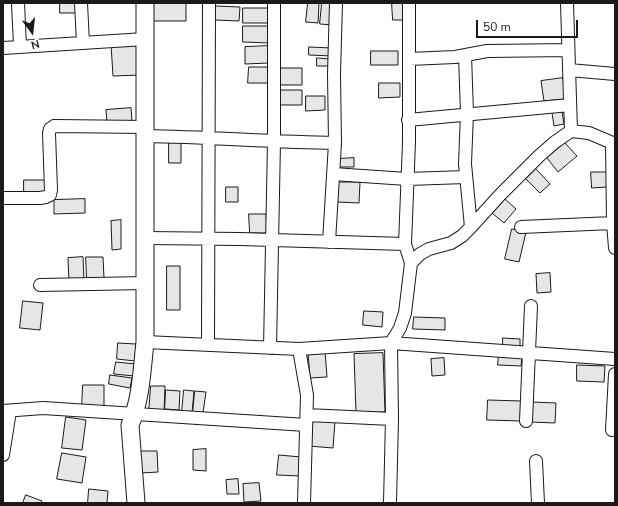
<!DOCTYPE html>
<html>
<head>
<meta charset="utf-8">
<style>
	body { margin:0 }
	#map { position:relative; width:618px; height:506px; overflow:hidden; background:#fff; font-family:"Nunito Sans",sans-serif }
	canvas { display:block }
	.frame { position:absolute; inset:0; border:4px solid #1a1a1a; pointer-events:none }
	.north { position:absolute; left:12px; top:12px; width:40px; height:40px; -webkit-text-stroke:3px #fff; paint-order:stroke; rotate:165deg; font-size:11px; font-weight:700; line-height:16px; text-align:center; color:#1a1a1a }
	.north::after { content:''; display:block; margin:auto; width:14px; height:18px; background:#1a1a1a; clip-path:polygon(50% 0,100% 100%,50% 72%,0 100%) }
	.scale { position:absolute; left:476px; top:20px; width:102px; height:18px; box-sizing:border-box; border:2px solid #1a1a1a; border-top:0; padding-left:5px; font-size:12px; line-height:14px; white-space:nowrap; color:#1a1a1a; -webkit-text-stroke:3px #fff; paint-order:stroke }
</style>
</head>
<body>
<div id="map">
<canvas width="618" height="506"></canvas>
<div class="frame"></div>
<div class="north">N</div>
<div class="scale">50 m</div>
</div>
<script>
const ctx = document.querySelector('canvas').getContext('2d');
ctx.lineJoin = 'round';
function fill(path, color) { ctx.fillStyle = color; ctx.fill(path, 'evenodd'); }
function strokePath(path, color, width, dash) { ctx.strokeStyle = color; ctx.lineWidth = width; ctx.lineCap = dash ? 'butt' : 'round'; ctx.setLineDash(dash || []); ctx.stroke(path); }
const building = new Path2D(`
	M60,3h19v10h-19z
	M154,3h32v18h-32z
	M308,3h11l-1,20 -12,-1z
	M322,3h11l-1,22 -12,-1z
	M392,3h12l1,17h-12z
	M216,6l24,1 -1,14 -24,-1z
	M243,8h27v15h-27z
	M243,26h26v17l-26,-1z
	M140,43l2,32 -29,1 -2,-32z
	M269,46v17l-24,1v-17z
	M309,47l23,1v8l-23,-1z
	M371,51h27v14h-27z
	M317,58l15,1v7h-15z
	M249,67h20v16h-21z
	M279,68h23v17h-23z
	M563,78l2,21 -21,2 -3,-20z
	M379,83h21v14l-21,1z
	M279,90h23v15h-23z
	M306,96h19v14l-19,1z
	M131,108l1,13 -25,2 -1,-13z
	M562,111l2,13 -10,2 -2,-13z
	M169,142h12v21h-12z
	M565,143l12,13 -19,16 -11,-14z
	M354,158v9h-16v-8z
	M536,169l14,15 -10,9 -14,-14z
	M591,172h16v15l-15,1z
	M24,180h22v13h-22z
	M338,182h22l-1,21 -22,-1z
	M226,187h12v15h-12z
	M85,199v14l-31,1v-14z
	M505,199l11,10 -12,14 -12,-10z
	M249,214h17l1,19h-17z
	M121,220v29l-9,1 -1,-29z
	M512,229l14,3 -7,30 -14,-3z
	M83,257l1,24 -15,1 -1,-24z
	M86,257h17l1,21 -17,1z
	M167,266h13v44h-13z
	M550,273l1,19 -14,1 -1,-19z
	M23,301l20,2 -3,27 -20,-2z
	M364,311l19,1 -1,15 -19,-2z
	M414,317l31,1v12l-32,-1z
	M503,338l17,1v8h-17z
	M118,343l18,1 -1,17 -18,-2z
	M325,351l2,26 -17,1 -2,-26z
	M383,353l2,59 -29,1 -2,-59z
	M499,354l23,2 -1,10 -23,-1z
	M444,358l1,17 -13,1 -1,-17z
	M116,362l20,2 -2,12 -20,-2z
	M577,365l28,1 -1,16 -27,-1z
	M110,375l22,3 -2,10 -21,-4z
	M83,385h21v23l-22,-1z
	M151,386h14l-1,27 -15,-1z
	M166,390l14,1 -1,19 -14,-1z
	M184,390l10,1 -2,22 -10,-1z
	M195,391l11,1 -3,21h-10z
	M488,400l34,1 -1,20 -34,-1z
	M531,402l25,1 -1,20 -25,-1z
	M66,417l20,3 -4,30 -20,-2z
	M310,419l25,2 -2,27 -25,-2z
	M206,449v22l-13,-1v-20z
	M140,451h17l1,21 -17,1z
	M62,453l24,4 -4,26 -25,-4z
	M279,455l22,2 -1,19 -23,-1z
	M238,479l1,15h-12l-1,-14z
	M259,483l2,18 -17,1 -1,-18z
	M89,489l19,2 -1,12h-19z
	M26,495l16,6 -1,2h-18z`);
const street = new Path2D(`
	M18,3l2,43
	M81,3l2,40
	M409,3v139l-4,102 6,19
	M567,3l4,128
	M3,48l142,-9
	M465,55l2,58 -2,51 6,63
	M409,59l46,-2 32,-6 81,-1
	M569,70l46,4
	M408,120l162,-15
	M146,136c63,1 126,6 189,7
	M333,174l74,5 59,-2
	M3,198h37l6,-1 4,-2 1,-5 -2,-57 1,-4 4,-3 92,1
	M613,223l2,25
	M521,227l92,-4 -1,-80
	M146,238l94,1 165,5
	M329,242l6,-99 -1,-69 2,-71
	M40,285l105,-2
	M145,342l154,7
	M208,345l1,-342
	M270,348l4,-206v-139
	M3,411l40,-3 263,17
	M307,415l85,4
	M526,421l5,-115
	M612,430l3,-56
	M3,455l7,-44
	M536,461l2,42
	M304,503l3,-108 -8,-46 92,-6 9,-15 5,-15 6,-50 9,-9 9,-5 22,-6 11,-7 9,-9 29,-32 39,-39 16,-14 16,-11 18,2 26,11
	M390,503l2,-84 -1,-76 224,16`);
const secondary = new Path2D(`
	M136,503l-6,-78c11,-25 12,-55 15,-83v-339`);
fill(building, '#e6e6e6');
strokePath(building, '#1a1a1a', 1);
strokePath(street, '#1a1a1a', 14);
strokePath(secondary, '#1a1a1a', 19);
strokePath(street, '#fff', 12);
strokePath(secondary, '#fff', 17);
</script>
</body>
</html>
